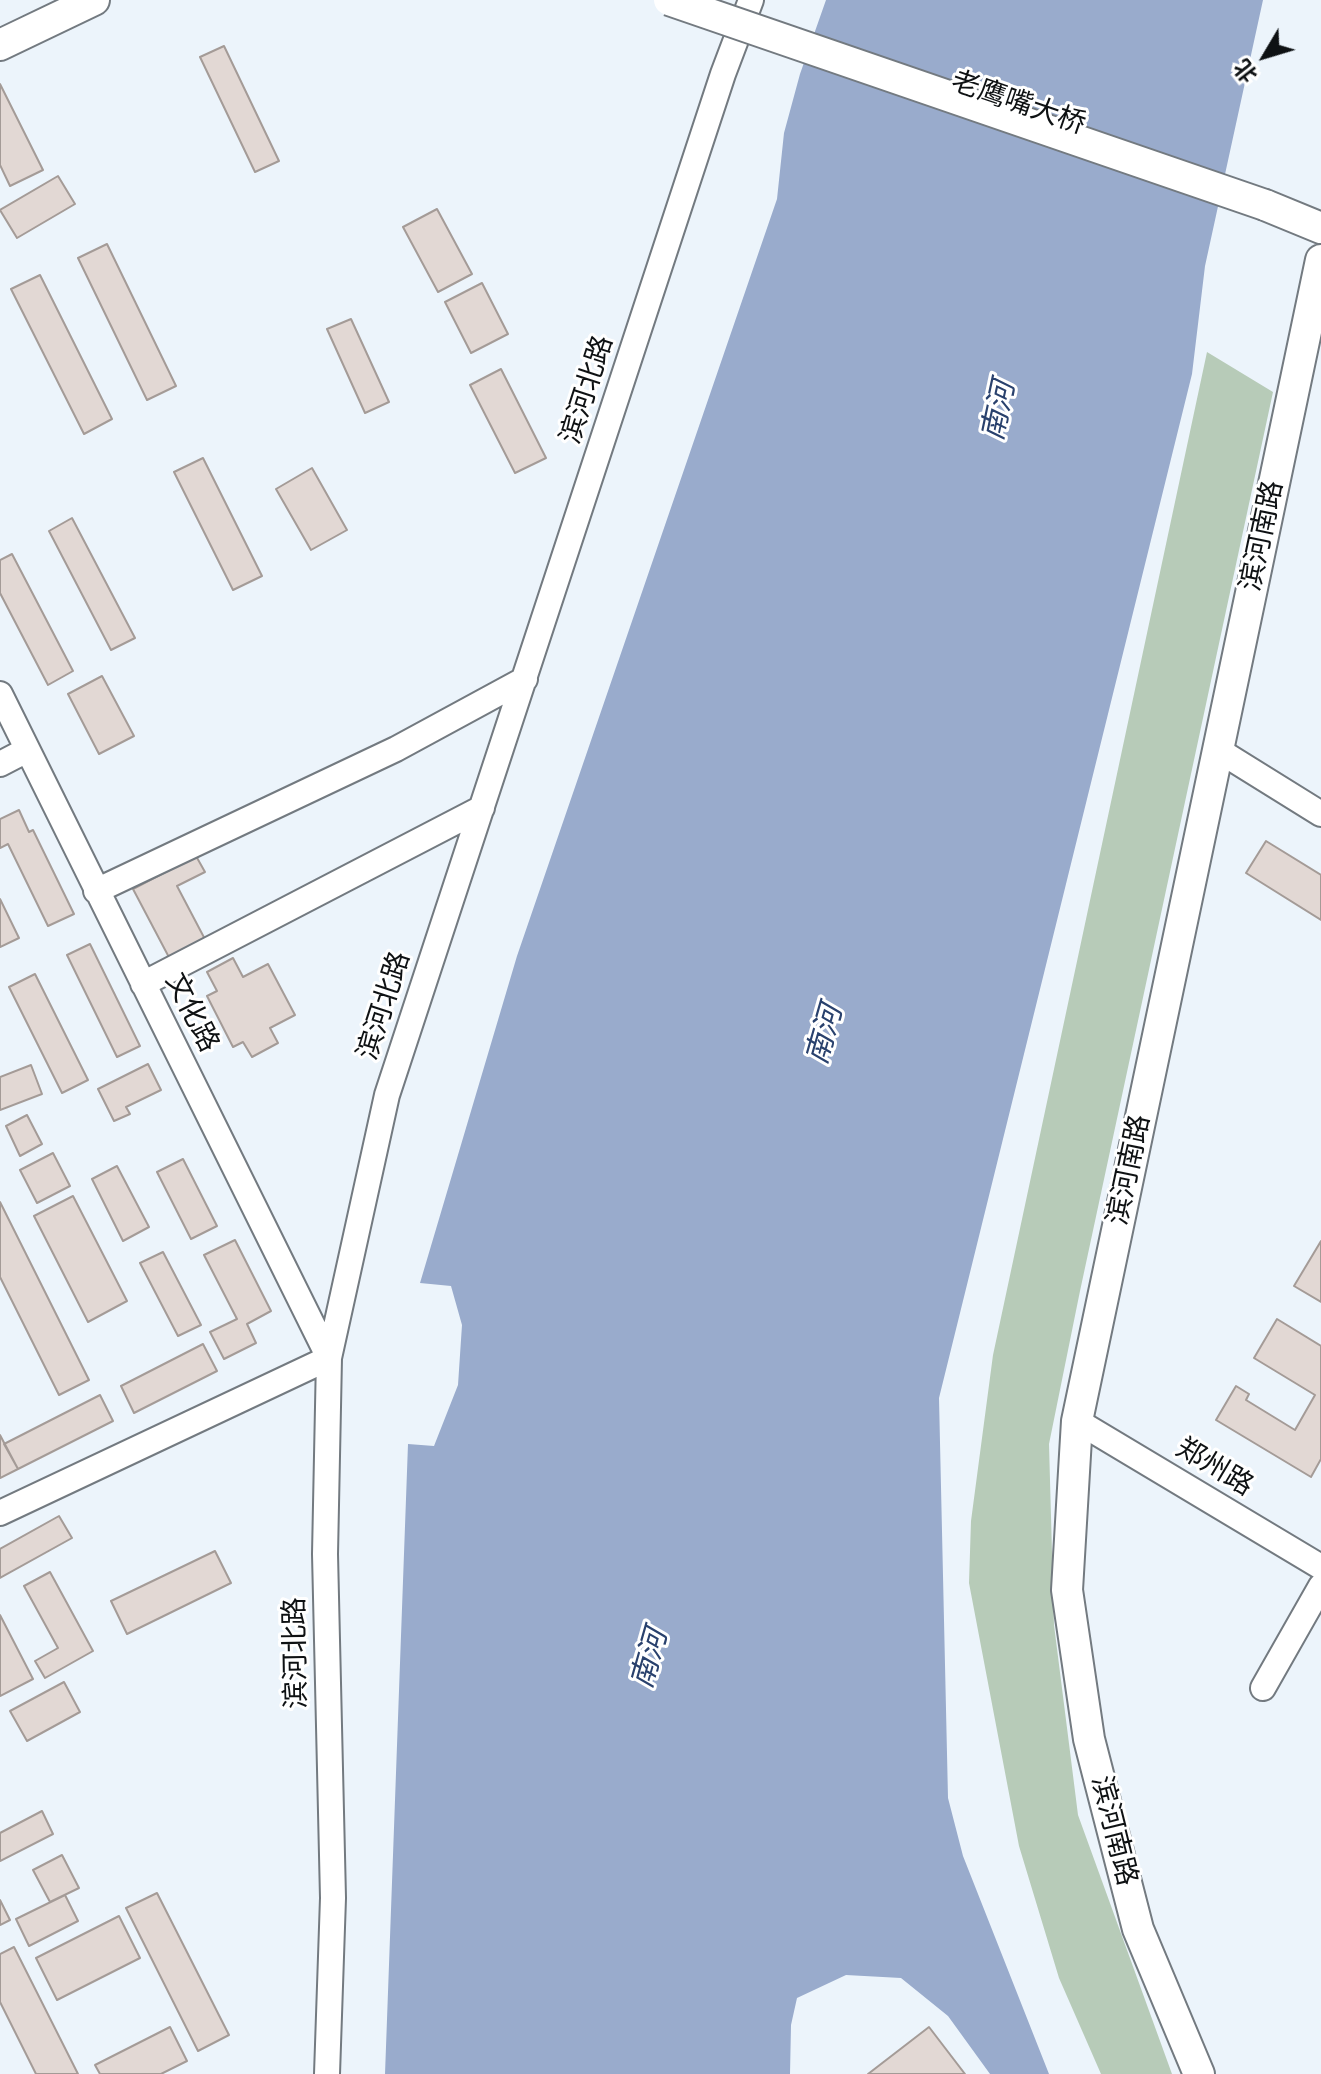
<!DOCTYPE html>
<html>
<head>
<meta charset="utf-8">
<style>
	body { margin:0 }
	#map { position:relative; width:1321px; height:2074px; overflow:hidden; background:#ecf4fb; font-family:"DM Sans","Noto Sans SC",sans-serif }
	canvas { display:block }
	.north { position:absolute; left:1225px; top:16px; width:80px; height:80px; -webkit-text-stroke:6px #fff; paint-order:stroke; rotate:232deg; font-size:22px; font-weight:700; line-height:32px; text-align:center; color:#0e1113 }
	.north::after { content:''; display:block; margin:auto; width:28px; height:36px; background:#0e1113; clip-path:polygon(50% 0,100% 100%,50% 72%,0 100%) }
</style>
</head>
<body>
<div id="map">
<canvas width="1321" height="2074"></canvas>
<div class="north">北</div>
</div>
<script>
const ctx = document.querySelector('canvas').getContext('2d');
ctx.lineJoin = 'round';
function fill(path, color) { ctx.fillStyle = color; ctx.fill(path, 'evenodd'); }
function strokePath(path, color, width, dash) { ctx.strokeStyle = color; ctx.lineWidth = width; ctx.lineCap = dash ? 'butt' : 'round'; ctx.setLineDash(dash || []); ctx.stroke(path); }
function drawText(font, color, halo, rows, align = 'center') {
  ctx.font = font + ' "DM Sans","Noto Sans SC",sans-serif'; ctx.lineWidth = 6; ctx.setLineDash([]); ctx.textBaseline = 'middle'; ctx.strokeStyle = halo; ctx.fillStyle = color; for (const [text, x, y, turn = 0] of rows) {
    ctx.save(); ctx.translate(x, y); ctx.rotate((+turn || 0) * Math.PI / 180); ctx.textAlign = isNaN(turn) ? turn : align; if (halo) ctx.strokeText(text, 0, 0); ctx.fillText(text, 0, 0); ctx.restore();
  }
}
const green = new Path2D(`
	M1207,352l66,40 -193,899 -31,153 5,181 24,190 94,259h-71l-42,-96 -40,-132 -50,-263 2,-62 22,-166z`);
const water = new Path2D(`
	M826,0h437l-58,266 -13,108 -253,1024 9,400 15,58 86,218h-59l-42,-58 -47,-38 -55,-3 -49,23 -6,27 -1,49h-405l23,-630 26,2 24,-61 4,-60 -11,-39 -31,-3 97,-327 260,-757 7,-66 16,-59z`);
const building = new Path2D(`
	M224,46l55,115 -24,11 -55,-115z
	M0,84l43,86 -33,16 -10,-21z
	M58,176l17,28 -58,34 -17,-28z
	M437,209l35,65 -34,18 -35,-65z
	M107,244l69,142 -29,14 -69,-142z
	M40,275l72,144 -28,15 -73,-145z
	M482,283l26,51 -37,19 -26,-51z
	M351,319l38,83 -24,11 -38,-84z
	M501,369l45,89 -31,15 -45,-88z
	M203,458l59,118 -29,14 -59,-118z
	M312,468l35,62 -36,20 -35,-61z
	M72,518l63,120 -24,12 -62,-119z
	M12,554l61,117 -25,14 -48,-92v-33z
	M102,676l32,60 -35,18 -31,-60z
	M19,810l10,22 4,-2 41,84 -26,12 -40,-82 -8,4v-29z
	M1266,841l55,34v45l-75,-47z
	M196,856l9,16 -28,14 31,59 -36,18 -39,-74z
	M0,899l19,39 -19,9z
	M90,944l50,102 -23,11 -50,-102z
	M233,958l10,19 25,-13 27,51 -25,13 8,15 -26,14 -9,-15 -10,5 -26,-51 10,-5 -10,-19z
	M35,974l53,106 -26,13 -53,-106z
	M148,1064l13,26 -35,17 4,7 -16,7 -16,-32z
	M31,1065l11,29 -42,16v-33z
	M27,1115l15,29 -22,12 -14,-30z
	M53,1153l17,33 -33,17 -17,-33z
	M183,1159l34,67 -26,13 -34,-67z
	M117,1166l32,61 -26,14 -31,-62z
	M73,1196l54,105 -39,21 -54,-106z
	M0,1202l89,178 -30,15 -59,-118z
	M235,1240l36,71 -24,13 9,19 -32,16 -14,-27 27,-13 -33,-64z
	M1321,1241v61l-27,-16z
	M163,1252l38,73 -23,11 -38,-73z
	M1277,1319l44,27v113l-10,18 -95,-57 20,-34 13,8 -3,6 49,30 20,-35 -61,-37z
	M203,1344l14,27 -83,42 -13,-27z
	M100,1395l13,26 -95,48 -14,-25z
	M0,1435l18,34 -18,9z
	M59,1516l13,22 -72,40v-29z
	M215,1551l16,32 -104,51 -16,-33z
	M50,1572l43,79 -48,27 -10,-17 23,-13 -34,-62z
	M0,1615l33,64 -33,17z
	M64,1682l16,30 -53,29 -17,-30z
	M42,1811l11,23 -53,27v-28z
	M62,1855l17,33 -29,14 -17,-32z
	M157,1893l72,142 -31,16 -72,-143z
	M65,1895l13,26 -49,25 -13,-27z
	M0,1900l10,20 -10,5z
	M119,1916l21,42 -83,42 -21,-42z
	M14,1947l64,127h-42l-36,-72v-48z
	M170,2027l17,34 -26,13h-61l-5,-9z
	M929,2027l36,47h-97z`);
const minor = new Path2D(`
	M0,694l329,664 -329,155
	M1218,750l103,64
	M0,764l27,-14
	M96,891l300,-142 129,-70
	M143,984l339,-176
	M1077,1421l244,146
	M1263,1688l58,-102
	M327,2074l6,-176 -8,-344 4,-196 58,-263 336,-1021 28,-74`);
const major = new Path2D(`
	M0,45l94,-45
	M1265,205l56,23
	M1199,2074l-61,-145 -49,-190 -22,-149 10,-169 244,-1161`);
const majorBridge = new Path2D(`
	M669,0l596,205`);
const streetNames = [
	["老鹰嘴大桥",1018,104,19],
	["滨河北路",588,390,-72],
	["滨河南路",1263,536,-78],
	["滨河北路",385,1006,-72],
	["文化路",191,1013,63],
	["滨河南路",1130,1170,-78],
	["郑州路",1214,1468,31],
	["滨河北路",297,1653,-91],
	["滨河南路",1113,1831,76]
];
const waterNames = [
	["南河",1000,411,-78],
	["南河",826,1035,-74],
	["南河",651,1659,-74]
];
fill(green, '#b7cbb8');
fill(water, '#99abcc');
fill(building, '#e2d8d4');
strokePath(building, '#a49b97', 2);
strokePath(minor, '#737a80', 28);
strokePath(major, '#737a80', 34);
strokePath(minor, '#fff', 24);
strokePath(major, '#fff', 30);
strokePath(majorBridge, '#737a80', 34, []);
strokePath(majorBridge, '#fff', 30);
drawText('28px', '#0e1113', '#fff', streetNames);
drawText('italic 30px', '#29416d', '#fff', waterNames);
</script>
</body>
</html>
